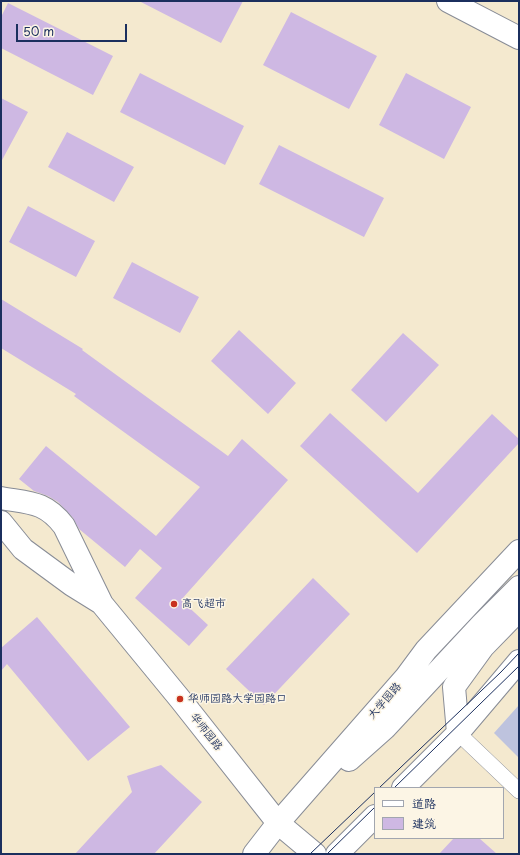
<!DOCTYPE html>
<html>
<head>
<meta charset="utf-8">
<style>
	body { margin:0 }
	#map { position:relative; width:520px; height:855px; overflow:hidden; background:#f4e9cf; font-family:"Playpen Sans","LXGW WenKai TC",sans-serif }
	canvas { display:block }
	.frame { position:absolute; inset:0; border:2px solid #1b2f5e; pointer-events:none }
	.legend { position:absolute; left:374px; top:787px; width:130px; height:52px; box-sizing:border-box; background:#fcf5e5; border:1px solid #a2a6af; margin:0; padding:5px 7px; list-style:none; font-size:12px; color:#1b2f5e }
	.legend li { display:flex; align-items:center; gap:8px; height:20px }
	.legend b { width:20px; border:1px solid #a2a6af }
	.scale { position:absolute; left:16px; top:24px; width:111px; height:18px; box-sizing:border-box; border:2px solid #1b2f5e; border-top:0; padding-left:5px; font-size:12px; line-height:14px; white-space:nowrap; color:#1b2f5e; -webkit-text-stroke:3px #fcf5e5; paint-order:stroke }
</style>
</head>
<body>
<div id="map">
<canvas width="520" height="855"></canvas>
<div class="frame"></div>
<ul class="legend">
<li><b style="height:5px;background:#fff"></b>道路</li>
<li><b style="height:11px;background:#ceb8e3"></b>建筑</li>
</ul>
<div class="scale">50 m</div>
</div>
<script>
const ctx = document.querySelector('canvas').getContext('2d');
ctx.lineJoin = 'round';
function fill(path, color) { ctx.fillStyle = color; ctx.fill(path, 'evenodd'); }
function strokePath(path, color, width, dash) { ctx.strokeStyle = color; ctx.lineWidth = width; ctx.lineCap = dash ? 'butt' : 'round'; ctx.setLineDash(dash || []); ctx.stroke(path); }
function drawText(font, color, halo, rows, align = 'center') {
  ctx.font = font + ' "Playpen Sans","LXGW WenKai TC",sans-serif'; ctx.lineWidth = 3; ctx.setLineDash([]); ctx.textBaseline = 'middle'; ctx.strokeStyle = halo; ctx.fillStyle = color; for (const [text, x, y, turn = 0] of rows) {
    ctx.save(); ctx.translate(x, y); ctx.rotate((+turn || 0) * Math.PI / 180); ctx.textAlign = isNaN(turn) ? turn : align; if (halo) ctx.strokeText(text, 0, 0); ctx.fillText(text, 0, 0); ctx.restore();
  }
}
const industrial = new Path2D(`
	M519,705v53l-25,-25z`);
const building = new Path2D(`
	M139,1h104l-22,42z
	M8,3l105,53 -20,39 -92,-47v-31z
	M291,12l86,44 -28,53 -86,-44z
	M140,73l104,53 -19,39 -105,-53z
	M406,73l65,34 -27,52 -65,-34z
	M1,98l27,14 -27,50z
	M67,132l67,35 -20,35 -66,-35z
	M279,145l105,53 -20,39 -105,-53z
	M28,206l67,35 -19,36 -67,-35z
	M132,262l67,35 -19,36 -67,-35z
	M1,299l82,50 -1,1 146,106 14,-17 46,41 -107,120 27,25 -19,21 -54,-48 27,-30 -22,-19 -15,18 -46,-38 -6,-11 -15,-16 -10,-6 -14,-5 -15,-12 27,-33 110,90 44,-49 -126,-91 2,-2 -75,-46z
	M239,330l57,53 -28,31 -57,-53z
	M403,333l36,32 -53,57 -35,-32z
	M330,413l88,80 74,-79 27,25v4l-102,110 -117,-107z
	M313,578l37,36 -86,91 -38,-36z
	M37,617l93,110 -42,34 -81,-97 -6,7v-23z
	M161,765l41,37 -48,52h-79l57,-62 -5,-16z
	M454,838h25l18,16h-58z`);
const street = new Path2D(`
	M458,733l61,58`);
const secondary = new Path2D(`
	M448,1l71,37
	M1,498c28,5 44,3 63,28l38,78 78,95 98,124 37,31
	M1,522l22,27 49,36 29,18`);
const primary = new Path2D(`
	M458,733l-4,-46 29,-40 36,-37
	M349,760l36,-32 97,-104 37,-37
	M403,788l55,-55 61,-72
	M254,854l24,-31 128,-146 20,-27 93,-99
	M337,854l38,-38`);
const tram = new Path2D(`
	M379,788l122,-116 18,-19
	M394,788l125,-122
	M310,854l65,-62
	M327,854l48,-47`);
const markers = [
	[174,604,4,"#c8321e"],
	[180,699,4,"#c8321e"]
];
const poiNames = [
	["高飞超市",182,604],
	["华师园路大学园路口",188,699]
];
const streetNames = [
	["大学园路",385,701,-49],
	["华师园路",206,732,52]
];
fill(industrial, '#bec3de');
fill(building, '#ceb8e3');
strokePath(street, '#888c96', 16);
strokePath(secondary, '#888c96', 24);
strokePath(primary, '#888c96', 24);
strokePath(street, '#fff', 15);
strokePath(secondary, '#fff', 22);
strokePath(primary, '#fff', 22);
strokePath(tram, '#1b2f5e', 1);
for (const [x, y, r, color] of markers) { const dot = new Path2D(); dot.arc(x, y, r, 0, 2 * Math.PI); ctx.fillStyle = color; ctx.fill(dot); strokePath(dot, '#fcf5e5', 1.5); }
drawText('11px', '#1b2f5e', '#fcf5e5', poiNames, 'left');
drawText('11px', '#1b2f5e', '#fcf5e5', streetNames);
</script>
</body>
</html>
